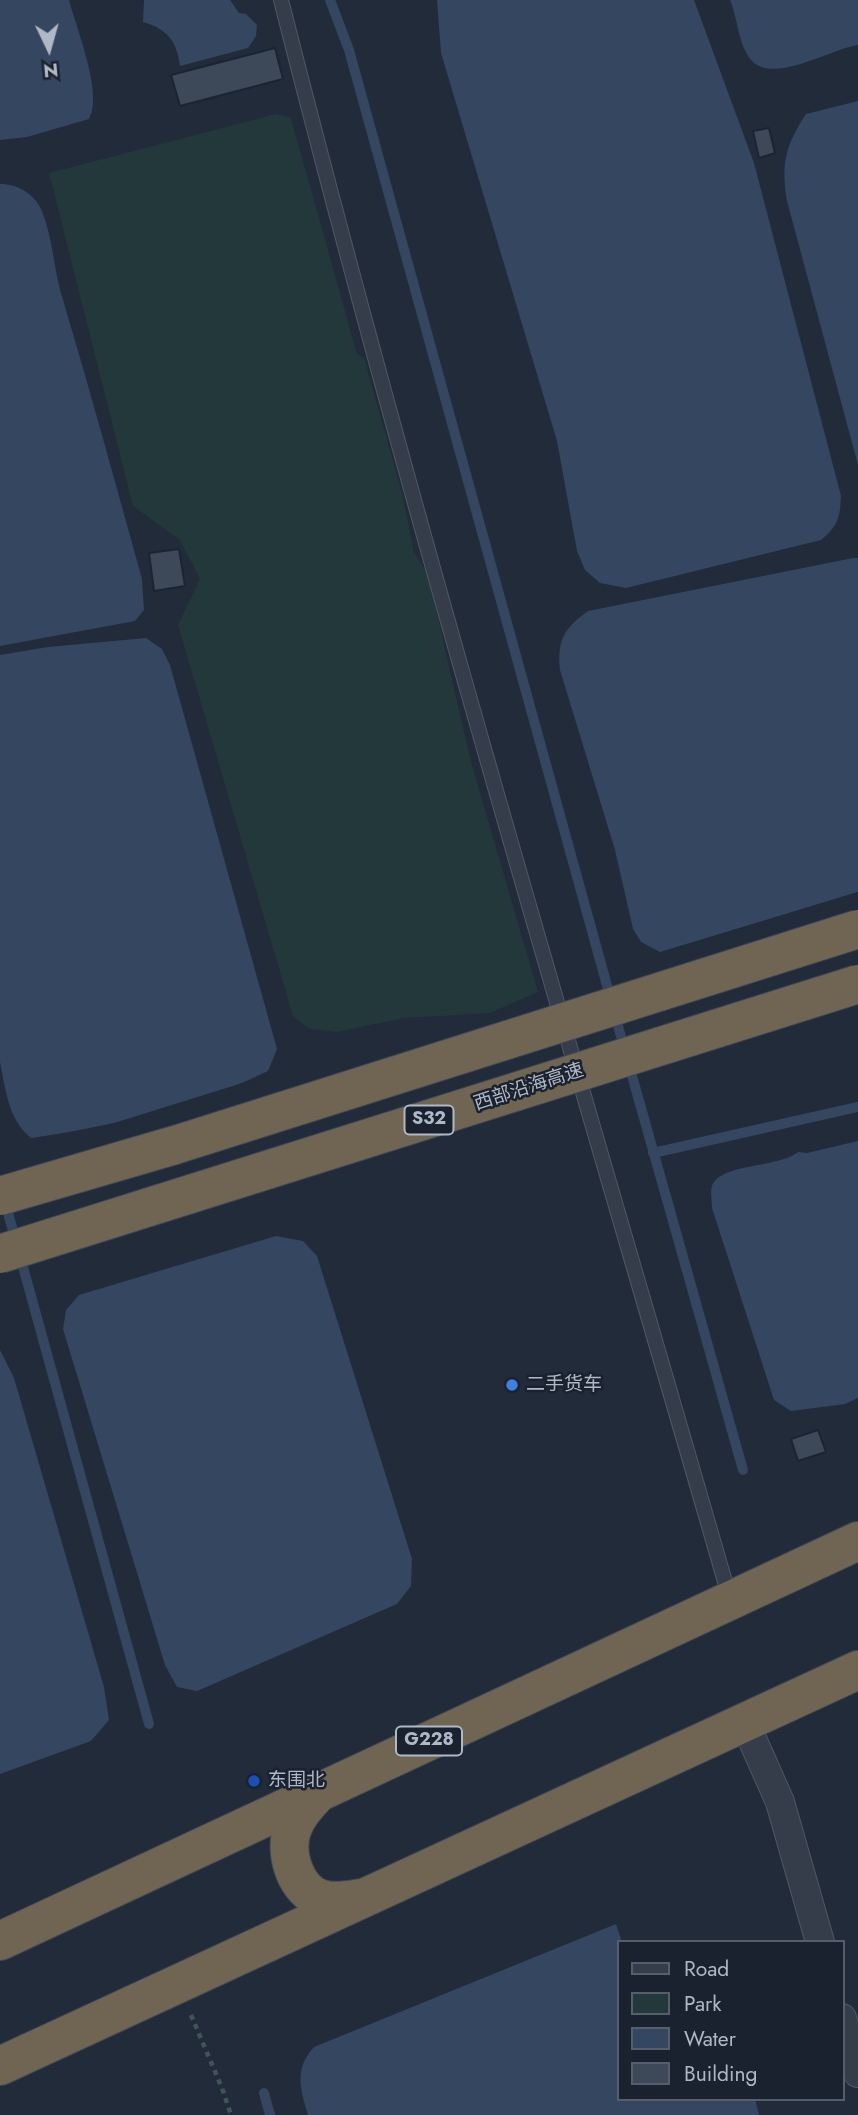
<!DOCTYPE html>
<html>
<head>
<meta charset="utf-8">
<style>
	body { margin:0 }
	#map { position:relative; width:858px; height:2115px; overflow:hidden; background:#212b3a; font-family:Jost,sans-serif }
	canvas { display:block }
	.legend { position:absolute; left:617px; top:1940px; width:228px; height:161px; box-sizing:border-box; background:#1a222f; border:2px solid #565e6b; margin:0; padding:9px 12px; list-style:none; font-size:21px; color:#b0b8c6 }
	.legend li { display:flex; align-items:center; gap:14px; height:35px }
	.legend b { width:35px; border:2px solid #565e6b }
	.north { position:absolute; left:14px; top:14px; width:70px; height:70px; -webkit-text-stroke:5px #1a222f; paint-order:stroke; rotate:175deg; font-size:19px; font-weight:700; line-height:28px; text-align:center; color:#b0b8c6 }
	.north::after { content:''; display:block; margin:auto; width:24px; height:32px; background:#b0b8c6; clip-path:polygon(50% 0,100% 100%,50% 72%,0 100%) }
</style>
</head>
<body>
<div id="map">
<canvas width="858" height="2115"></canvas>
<ul class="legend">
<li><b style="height:9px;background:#353d4a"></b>Road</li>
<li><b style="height:19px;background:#23383b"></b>Park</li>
<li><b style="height:19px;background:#354661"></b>Water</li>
<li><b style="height:19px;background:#3d4959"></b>Building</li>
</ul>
<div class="north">N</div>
</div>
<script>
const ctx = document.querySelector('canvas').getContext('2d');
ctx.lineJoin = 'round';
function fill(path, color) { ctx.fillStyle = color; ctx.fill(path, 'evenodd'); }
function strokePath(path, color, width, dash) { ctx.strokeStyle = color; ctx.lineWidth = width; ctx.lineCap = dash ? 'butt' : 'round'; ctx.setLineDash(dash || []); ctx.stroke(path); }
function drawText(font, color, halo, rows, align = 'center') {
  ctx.font = font + ' Jost,"Noto Sans SC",sans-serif'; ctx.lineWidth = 5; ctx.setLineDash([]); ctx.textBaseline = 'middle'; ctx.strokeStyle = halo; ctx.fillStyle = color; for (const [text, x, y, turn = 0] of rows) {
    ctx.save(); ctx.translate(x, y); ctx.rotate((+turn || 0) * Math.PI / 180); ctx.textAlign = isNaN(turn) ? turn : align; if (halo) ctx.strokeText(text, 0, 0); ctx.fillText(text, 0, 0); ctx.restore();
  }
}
const green = new Path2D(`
	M276,114l15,4 66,236 7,4 38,134 12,61 14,21 42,184 68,234 -48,21 -86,5 -67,14 -27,-3 -17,-13 -115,-391 22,-46 -20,-39 -47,-34 -84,-333z`);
const water = new Path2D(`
	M0,0h69c7,27 35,95 20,119l-62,18 -27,3z
	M144,0h86l9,13 7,1 11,11 -1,11 -8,12 -68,18c-3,-24 -12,-37 -37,-44z
	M437,0h257l60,163 87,333c-1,22 -3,30 -20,44l-195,48 -26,-5 -15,-13 -8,-19 -20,-110 -116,-388z
	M730,0h128v45c-27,4 -82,38 -105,17 -15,-15 -15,-44 -23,-62z
	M858,101v364l-71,-264c-6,-37 -2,-55 19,-87z
	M0,184c18,0 35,10 42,27 11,28 12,61 21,89 28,93 53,186 79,279l2,31 -9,11 -135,25z
	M853,558h5v334l-198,60 -19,-10 -8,-13 -18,-79 -55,-180c-3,-30 4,-42 28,-59z
	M146,638l16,11 8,16 107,384 -9,22c-74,36 -155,55 -237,67 -23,-19 -25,-47 -31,-76v-407l48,-8z
	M858,1141v257l-13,6 -54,7 -17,-11 -62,-192c0,-7 -2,-16 0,-22 8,-23 67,-18 86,-34l9,1z
	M276,1236l27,5 14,15 95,303 -1,27 -14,18 -200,87 -20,-4 -12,-22 -102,-336 3,-19 13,-15z
	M0,1350l14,28 90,309 5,33 -18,21 -91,33z
	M616,1924l6,18h-4v157h137l4,16h-451c-8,-27 -14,-46 6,-68z`);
const pier = new Path2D(`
	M858,892v4l-36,13 -165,45z
	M268,1075l-44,22 -65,19 -77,17z`);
const stream = new Path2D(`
	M330,0l19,50 262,950
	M615,1015l10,36
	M629,1065l114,405
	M653,1153l205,-46
	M5,1202l11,40
	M20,1256l129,468
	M264,2093l6,22`);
const building = new Path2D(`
	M275,48l8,31 -103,27 -9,-31z
	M769,128l6,25 -16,5 -6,-27z
	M179,549l6,37 -31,5 -5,-38z
	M818,1430l8,22 -28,9 -7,-22z`);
const path = new Path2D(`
	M191,2015l31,73 9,27`);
const lane = new Path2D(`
	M281,0c136,537 296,1068 449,1599`);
const street = new Path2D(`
	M745,1723l35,79 40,140
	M842,2018l16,55`);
const highway = new Path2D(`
	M317,1794c-10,11 -20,21 -25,36 -8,24 4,62 30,69 12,4 27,1 39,-1
	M0,1941l858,-400
	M0,2066l858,-396`);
const highwayBridge = new Path2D(`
	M0,1196l175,-51 683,-216
	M0,1254l858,-270`);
const markers = [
	[512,1385,7,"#3f7fe0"],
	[254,1781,7,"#1a4fb4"]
];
const shields = [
	[429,1120,49],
	[429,1741,66]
];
const shieldNames = [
	["S32",429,1120],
	["G228",429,1741]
];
const streetNames = [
	["西部沿海高速",529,1088,-18]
];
const poiNames = [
	["二手货车",526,1385],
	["东围北",268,1781]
];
fill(green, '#23383b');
fill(water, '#354661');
fill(pier, '#212b3a');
strokePath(stream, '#354661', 10);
fill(building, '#3d4959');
strokePath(building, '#1c2431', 2);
strokePath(lane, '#505865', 16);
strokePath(street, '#505865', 30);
strokePath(highway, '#404855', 40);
strokePath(path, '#415558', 4.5, [5, 5]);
strokePath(lane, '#353d4a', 14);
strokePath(street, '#353d4a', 28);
strokePath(highway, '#706552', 38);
strokePath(highwayBridge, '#404855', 40, []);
strokePath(highwayBridge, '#706552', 38);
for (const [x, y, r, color] of markers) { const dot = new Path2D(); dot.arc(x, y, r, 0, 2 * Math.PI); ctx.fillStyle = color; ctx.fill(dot); strokePath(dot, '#1a222f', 2.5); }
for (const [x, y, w] of shields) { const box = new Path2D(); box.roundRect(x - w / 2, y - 14.5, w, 29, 5); ctx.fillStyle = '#1a222f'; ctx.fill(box); strokePath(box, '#b0b8c6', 2); }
drawText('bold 18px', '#b0b8c6', null, shieldNames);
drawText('19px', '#b0b8c6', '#1a222f', streetNames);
drawText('19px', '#b0b8c6', '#1a222f', poiNames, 'left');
</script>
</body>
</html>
